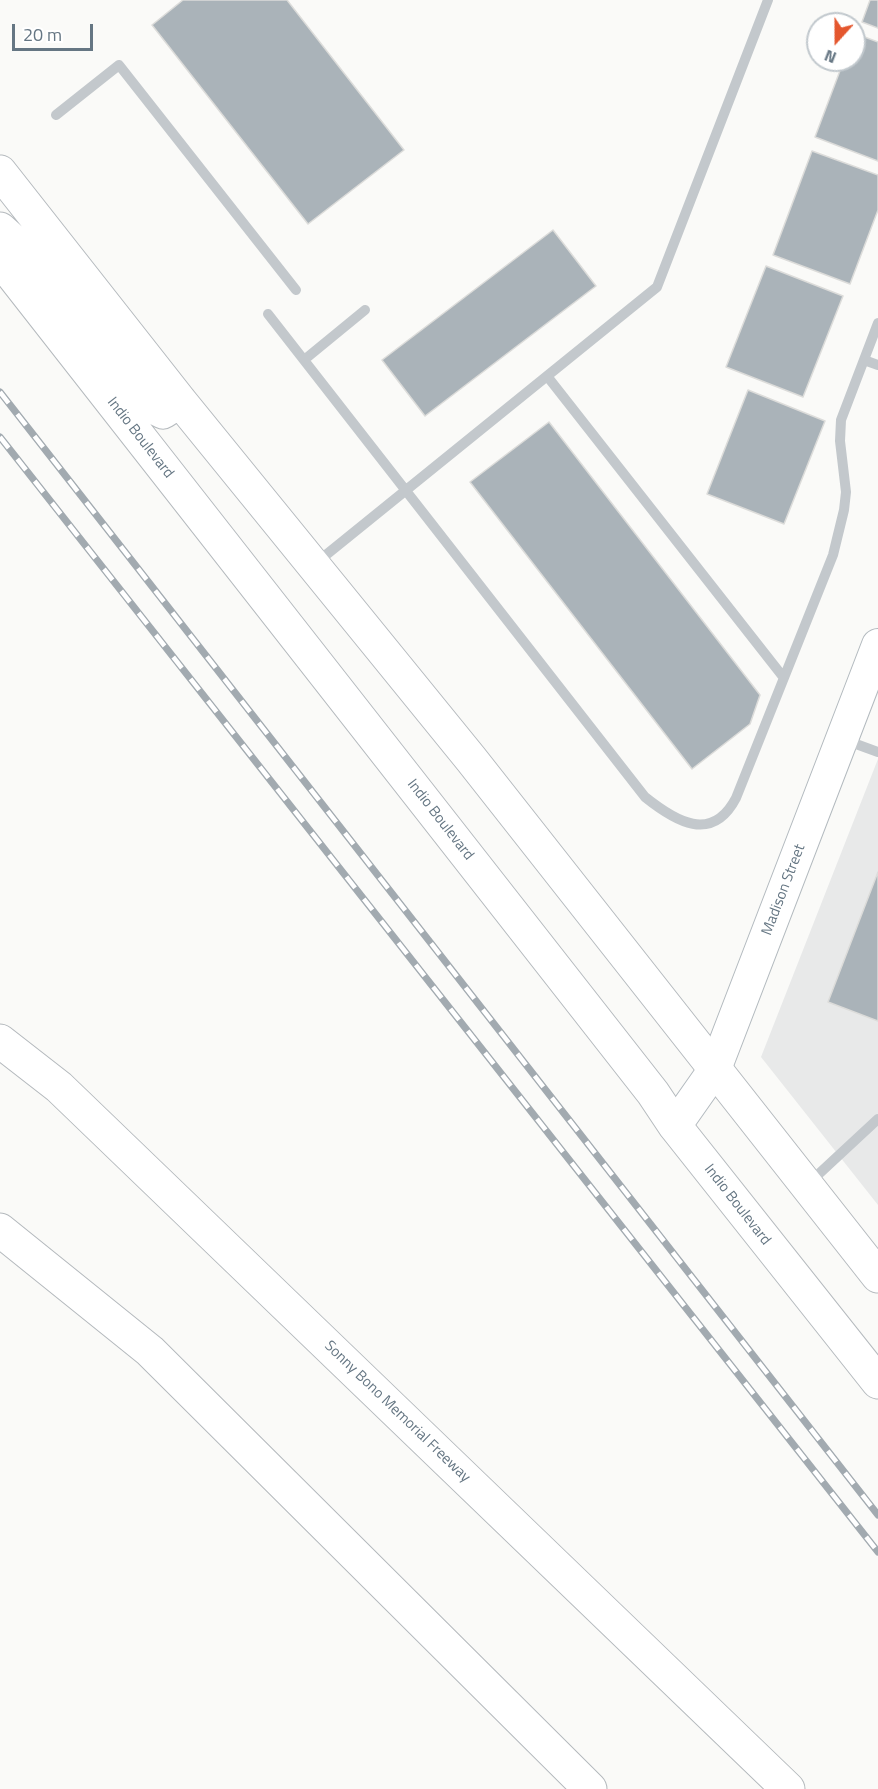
<!DOCTYPE html>
<html>
<head>
<meta charset="utf-8">
<style>
	body { margin:0 }
	#map { position:relative; width:878px; height:1789px; overflow:hidden; background:#fafaf8; font-family:"Titillium Web",sans-serif }
	canvas { display:block }
	.north { position:absolute; left:806px; top:12px; width:60px; height:60px; box-sizing:border-box; background:#fff; border:2px solid #c1c8cd; border-radius:50%; rotate:201deg; font-size:16px; font-weight:700; line-height:24px; text-align:center; color:#657683 }
	.north::after { content:''; display:block; margin:auto; width:21px; height:27px; background:#e4572e; clip-path:polygon(50% 0,100% 100%,50% 72%,0 100%) }
	.scale { position:absolute; left:12px; top:24px; width:81px; height:27px; box-sizing:border-box; border:3px solid #657683; border-top:0; padding-left:8px; font-size:18px; line-height:21px; white-space:nowrap; color:#657683; -webkit-text-stroke:4px #fff; paint-order:stroke }
</style>
</head>
<body>
<div id="map">
<canvas width="878" height="1789"></canvas>
<div class="north">N</div>
<div class="scale">20 m</div>
</div>
<script>
const ctx = document.querySelector('canvas').getContext('2d');
ctx.lineJoin = 'round';
function fill(path, color) { ctx.fillStyle = color; ctx.fill(path, 'evenodd'); }
function strokePath(path, color, width, dash) { ctx.strokeStyle = color; ctx.lineWidth = width; ctx.lineCap = dash ? 'butt' : 'round'; ctx.setLineDash(dash || []); ctx.stroke(path); }
function drawText(font, color, halo, rows, align = 'center') {
  ctx.font = font + ' "Titillium Web",sans-serif'; ctx.lineWidth = 6; ctx.setLineDash([]); ctx.textBaseline = 'middle'; ctx.strokeStyle = halo; ctx.fillStyle = color; for (const [text, x, y, turn = 0] of rows) {
    ctx.save(); ctx.translate(x, y); ctx.rotate((+turn || 0) * Math.PI / 180); ctx.textAlign = isNaN(turn) ? turn : align; if (halo) ctx.strokeText(text, 0, 0); ctx.fillText(text, 0, 0); ctx.restore();
  }
}
const built = new Path2D(`
	M878,759v446l-117,-148z`);
const building = new Path2D(`
	M183,0h104l117,150 -96,74 -156,-199z
	M870,0h8v28l-16,-6z
	M854,33l24,9v119l-63,-24 29,-77h10z
	M812,151l66,24v35l-28,74 -77,-29z
	M553,230l43,56 -171,130 -43,-56z
	M766,266l77,30 -40,101 -77,-30z
	M748,390l77,31 -41,103 -77,-30z
	M549,422l211,273 -10,29 -58,45 -222,-287z
	M878,872v149l-50,-19z`);
const lane = new Path2D(`
	M56,115l63,-50 177,225
	M268,314l377,483c30,24 67,47 91,1l97,-243 11,-45 2,-18 -6,-51 1,-21 37,-97
	M304,360l61,-50
	M864,360l14,5
	M547,376l237,302
	M316,563l341,-276 111,-287
	M845,740l33,12
	M809,1183l69,-64`);
const secondary = new Path2D(`
	M675,1126l40,-57 163,-424`);
const primary = new Path2D(`
	M0,172l180,229 291,358 407,517
	M0,229l23,21 118,151 22,11 17,-11
	M0,259l653,834 22,33 203,256`);
const highway = new Path2D(`
	M0,1041l59,46 729,702
	M0,1230l150,121 440,438`);
const rail = new Path2D(`
	M0,392l878,1123
	M0,437l878,1115`);
const streetNames = [
	["Indio Boulevard",140,438,52],
	["Indio Boulevard",440,820,52],
	["Madison Street",784,890,-69],
	["Indio Boulevard",737,1205,52],
	["Sonny Bono Memorial Freeway",397,1412,44]
];
fill(built, '#e8e9e9');
fill(building, '#aab3b9');
strokePath(building, '#dcdcda', 1.5);
strokePath(secondary, '#b3babf', 34);
strokePath(primary, '#b5babe', 35);
strokePath(highway, '#b4b9bd', 35);
strokePath(lane, '#c3c8cc', 10);
strokePath(secondary, '#fff', 32);
strokePath(primary, '#fff', 33);
strokePath(highway, '#fff', 33);
strokePath(rail, '#a2aab0', 7);
strokePath(rail, '#fff', 4.5, [14]);
drawText('15px', '#657683', '#fff', streetNames);
</script>
</body>
</html>
